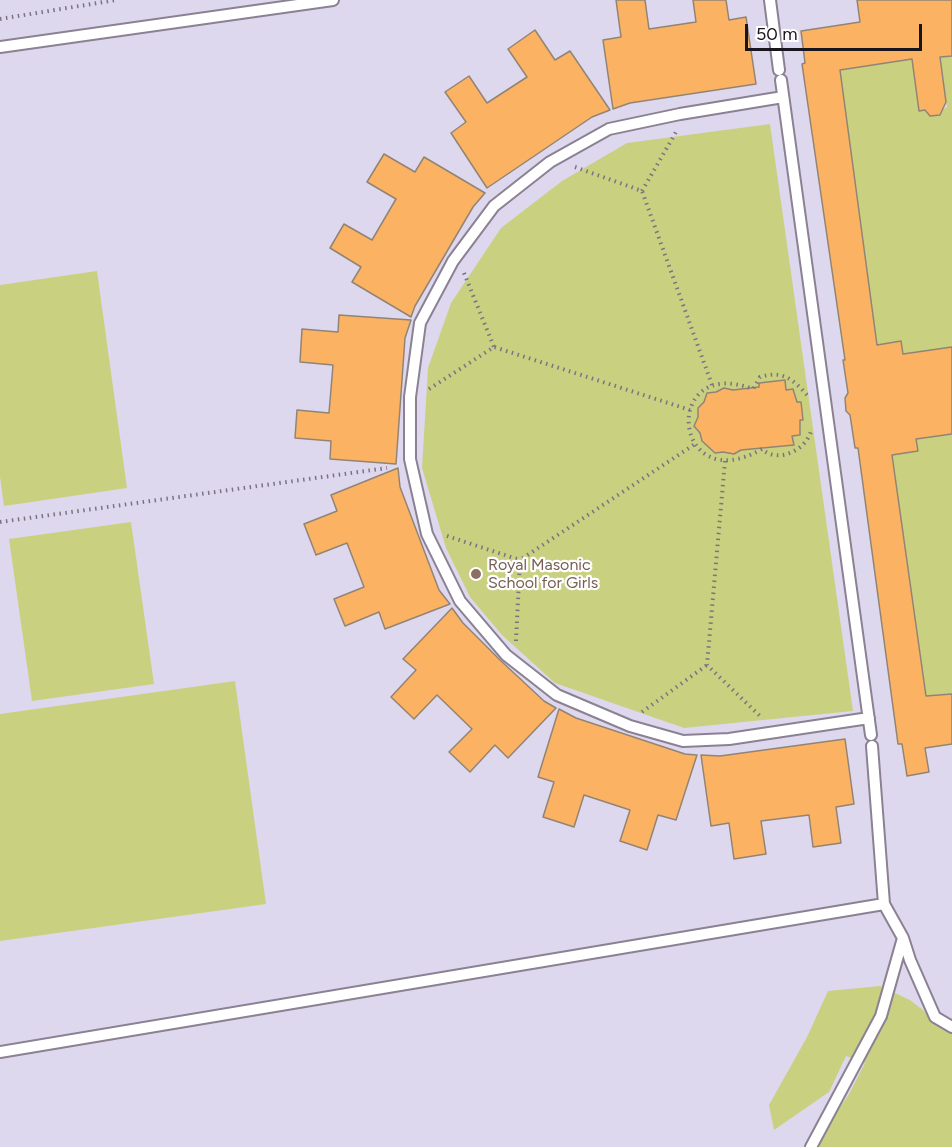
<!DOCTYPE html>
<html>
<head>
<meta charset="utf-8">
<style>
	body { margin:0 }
	#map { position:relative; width:952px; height:1147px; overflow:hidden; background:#f0e5f8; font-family:Figtree,sans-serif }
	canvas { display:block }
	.scale { position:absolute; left:745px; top:24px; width:177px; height:27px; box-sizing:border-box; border:3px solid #19151c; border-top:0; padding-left:8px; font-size:18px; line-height:21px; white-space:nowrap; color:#19151c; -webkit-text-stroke:4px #fff; paint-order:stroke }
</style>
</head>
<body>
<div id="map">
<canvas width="952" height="1147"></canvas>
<div class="scale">50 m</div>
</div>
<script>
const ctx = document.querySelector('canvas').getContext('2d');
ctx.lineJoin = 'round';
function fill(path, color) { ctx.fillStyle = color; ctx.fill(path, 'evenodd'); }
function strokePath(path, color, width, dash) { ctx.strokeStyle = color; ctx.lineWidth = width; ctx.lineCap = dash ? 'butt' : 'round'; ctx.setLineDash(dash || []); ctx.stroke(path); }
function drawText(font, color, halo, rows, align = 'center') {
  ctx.font = font + ' Figtree,sans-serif'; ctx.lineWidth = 4.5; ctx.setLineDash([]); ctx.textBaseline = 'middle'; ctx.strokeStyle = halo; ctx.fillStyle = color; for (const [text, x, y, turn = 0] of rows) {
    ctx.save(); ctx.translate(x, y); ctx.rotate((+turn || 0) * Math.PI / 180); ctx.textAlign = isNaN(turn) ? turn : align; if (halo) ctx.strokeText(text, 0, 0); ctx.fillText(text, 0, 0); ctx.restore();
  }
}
const education = new Path2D(`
	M0,0h952v1147h-952z`);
const green = new Path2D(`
	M952,56v291l-49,7 -2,-13 -24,4 -37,-272 2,-3 78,-12 -1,53 6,-1 5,6 17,-9 -6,-40 -7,-9z
	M770,124l83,587 -169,17 -129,-45 -53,-48 -32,-38 -24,-49 -24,-80 6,-100 23,-65 50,-75 61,-47 65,-38z
	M97,271l30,217 -123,18 -4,-29v-192z
	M952,434v260l-7,1 -2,3 -15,10 -36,-253 24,-16z
	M131,522l23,162 -122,17 -23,-162z
	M235,681l31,223 -266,37v-227z
	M880,986l30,14 42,33v114h-139l36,-53 16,-31 -19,-7 -17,36 -55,38 -5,-25 38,-68 21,-46z`);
const building = new Path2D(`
	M616,0h29l4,29 47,-7 -3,-22h33l3,20 17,-3 10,67 -126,19 -17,6 -10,-69 18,-3z
	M857,0h95v56l-12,1 6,45 -6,13 -10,1 -5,-6 -6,1 -7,-52 -72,11 37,275 24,-4 2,13 49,-7v87l-36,5 2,12 -26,4 34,241 26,-2v50l-27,4 4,24 -22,4 -5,-32h-4l-40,-296h-3l-5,-33 -4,-4 -1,-13 3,-5 -5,-33h2l-43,-296 3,-1 -4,-32 59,-9z
	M535,30l20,30 15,-9 40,59 -18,7 -105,71 -36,-55 15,-11 -21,-30 24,-16 18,27 40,-26 -19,-28z
	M384,154l31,18 9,-15 61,36 -12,14 -58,99 -4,11 -59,-35 9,-15 -31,-19 14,-24 28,16 24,-41 -29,-17z
	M339,315l72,5 -6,18 -9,126 -66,-5 1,-18 -36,-3 2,-28 32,3 4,-48 -33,-3 2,-33 36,3z
	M785,380l1,10 7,-1 4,13h4l2,18h-3v15l-8,1 2,9 -53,5 -7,4 -11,-2 -8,1 -13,-12 -2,-8 -6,-7 4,-9v-9l6,-6 3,-9 9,-1 8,-4 9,2 26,-3v-4z
	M398,468l2,19 39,103 11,14 -65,25 -6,-17 -34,14 -11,-27 30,-12 -17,-44 -31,12 -12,-31 33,-13 -6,-16z
	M452,608l11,15 37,37 44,41 12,7 -48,50 -13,-13 -25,27 -21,-20 23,-23 -35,-34 -23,24 -23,-22 25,-27 -13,-11z
	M559,709l17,9 109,36 12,1 -21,65 -18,-5 -11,35 -27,-9 10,-31 -46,-15 -10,32 -31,-10 11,-35 -16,-5z
	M845,739l9,65 -18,3 5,36 -28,4 -4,-32 -48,6 5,33 -32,5 -5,-36 -18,3 -10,-71 19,1z`);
const path = new Path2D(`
	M0,19l116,-19
	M575,167l67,24 70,194
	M642,191l34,-59
	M464,273l30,74
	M429,389l65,-42 196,63
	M807,395c-14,-16 -25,-25 -47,-18l-7,12c-93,-35 -81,112 9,60 16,15 44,1 49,-18
	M725,461l-18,204 54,52
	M0,522l387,-54
	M447,536l73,24
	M516,641l4,-81 175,-116
	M642,712l65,-47`);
const service = new Path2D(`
	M770,0l9,70
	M0,47l333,-47
	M781,80l90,655
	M783,97l-103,17 -71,15 -59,33 -56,44 -41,55 -33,62 -10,74v62l17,75 33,67 46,54 51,40 73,31 53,15 46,-2 140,-21
	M872,746l12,158 19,34 7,22 25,57 17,10
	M0,1052l884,-148
	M811,1147l70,-131 22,-78`);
const markers = [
	[476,574,6,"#8d6e63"]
];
const educationNames = [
	["Royal Masonic",488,565],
	["School for Girls",488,583]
];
fill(education, '#ded8ee');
fill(green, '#c9d181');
fill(building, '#fbb263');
strokePath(building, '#928475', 1.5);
strokePath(service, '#8b8192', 14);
strokePath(path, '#7b7480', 4, [1.5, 4.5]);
strokePath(service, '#fff', 10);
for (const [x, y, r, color] of markers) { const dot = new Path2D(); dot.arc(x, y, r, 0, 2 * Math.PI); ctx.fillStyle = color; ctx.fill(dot); strokePath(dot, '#fff', 2); }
drawText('16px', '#785e54', '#fff', educationNames, 'left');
</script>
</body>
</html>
